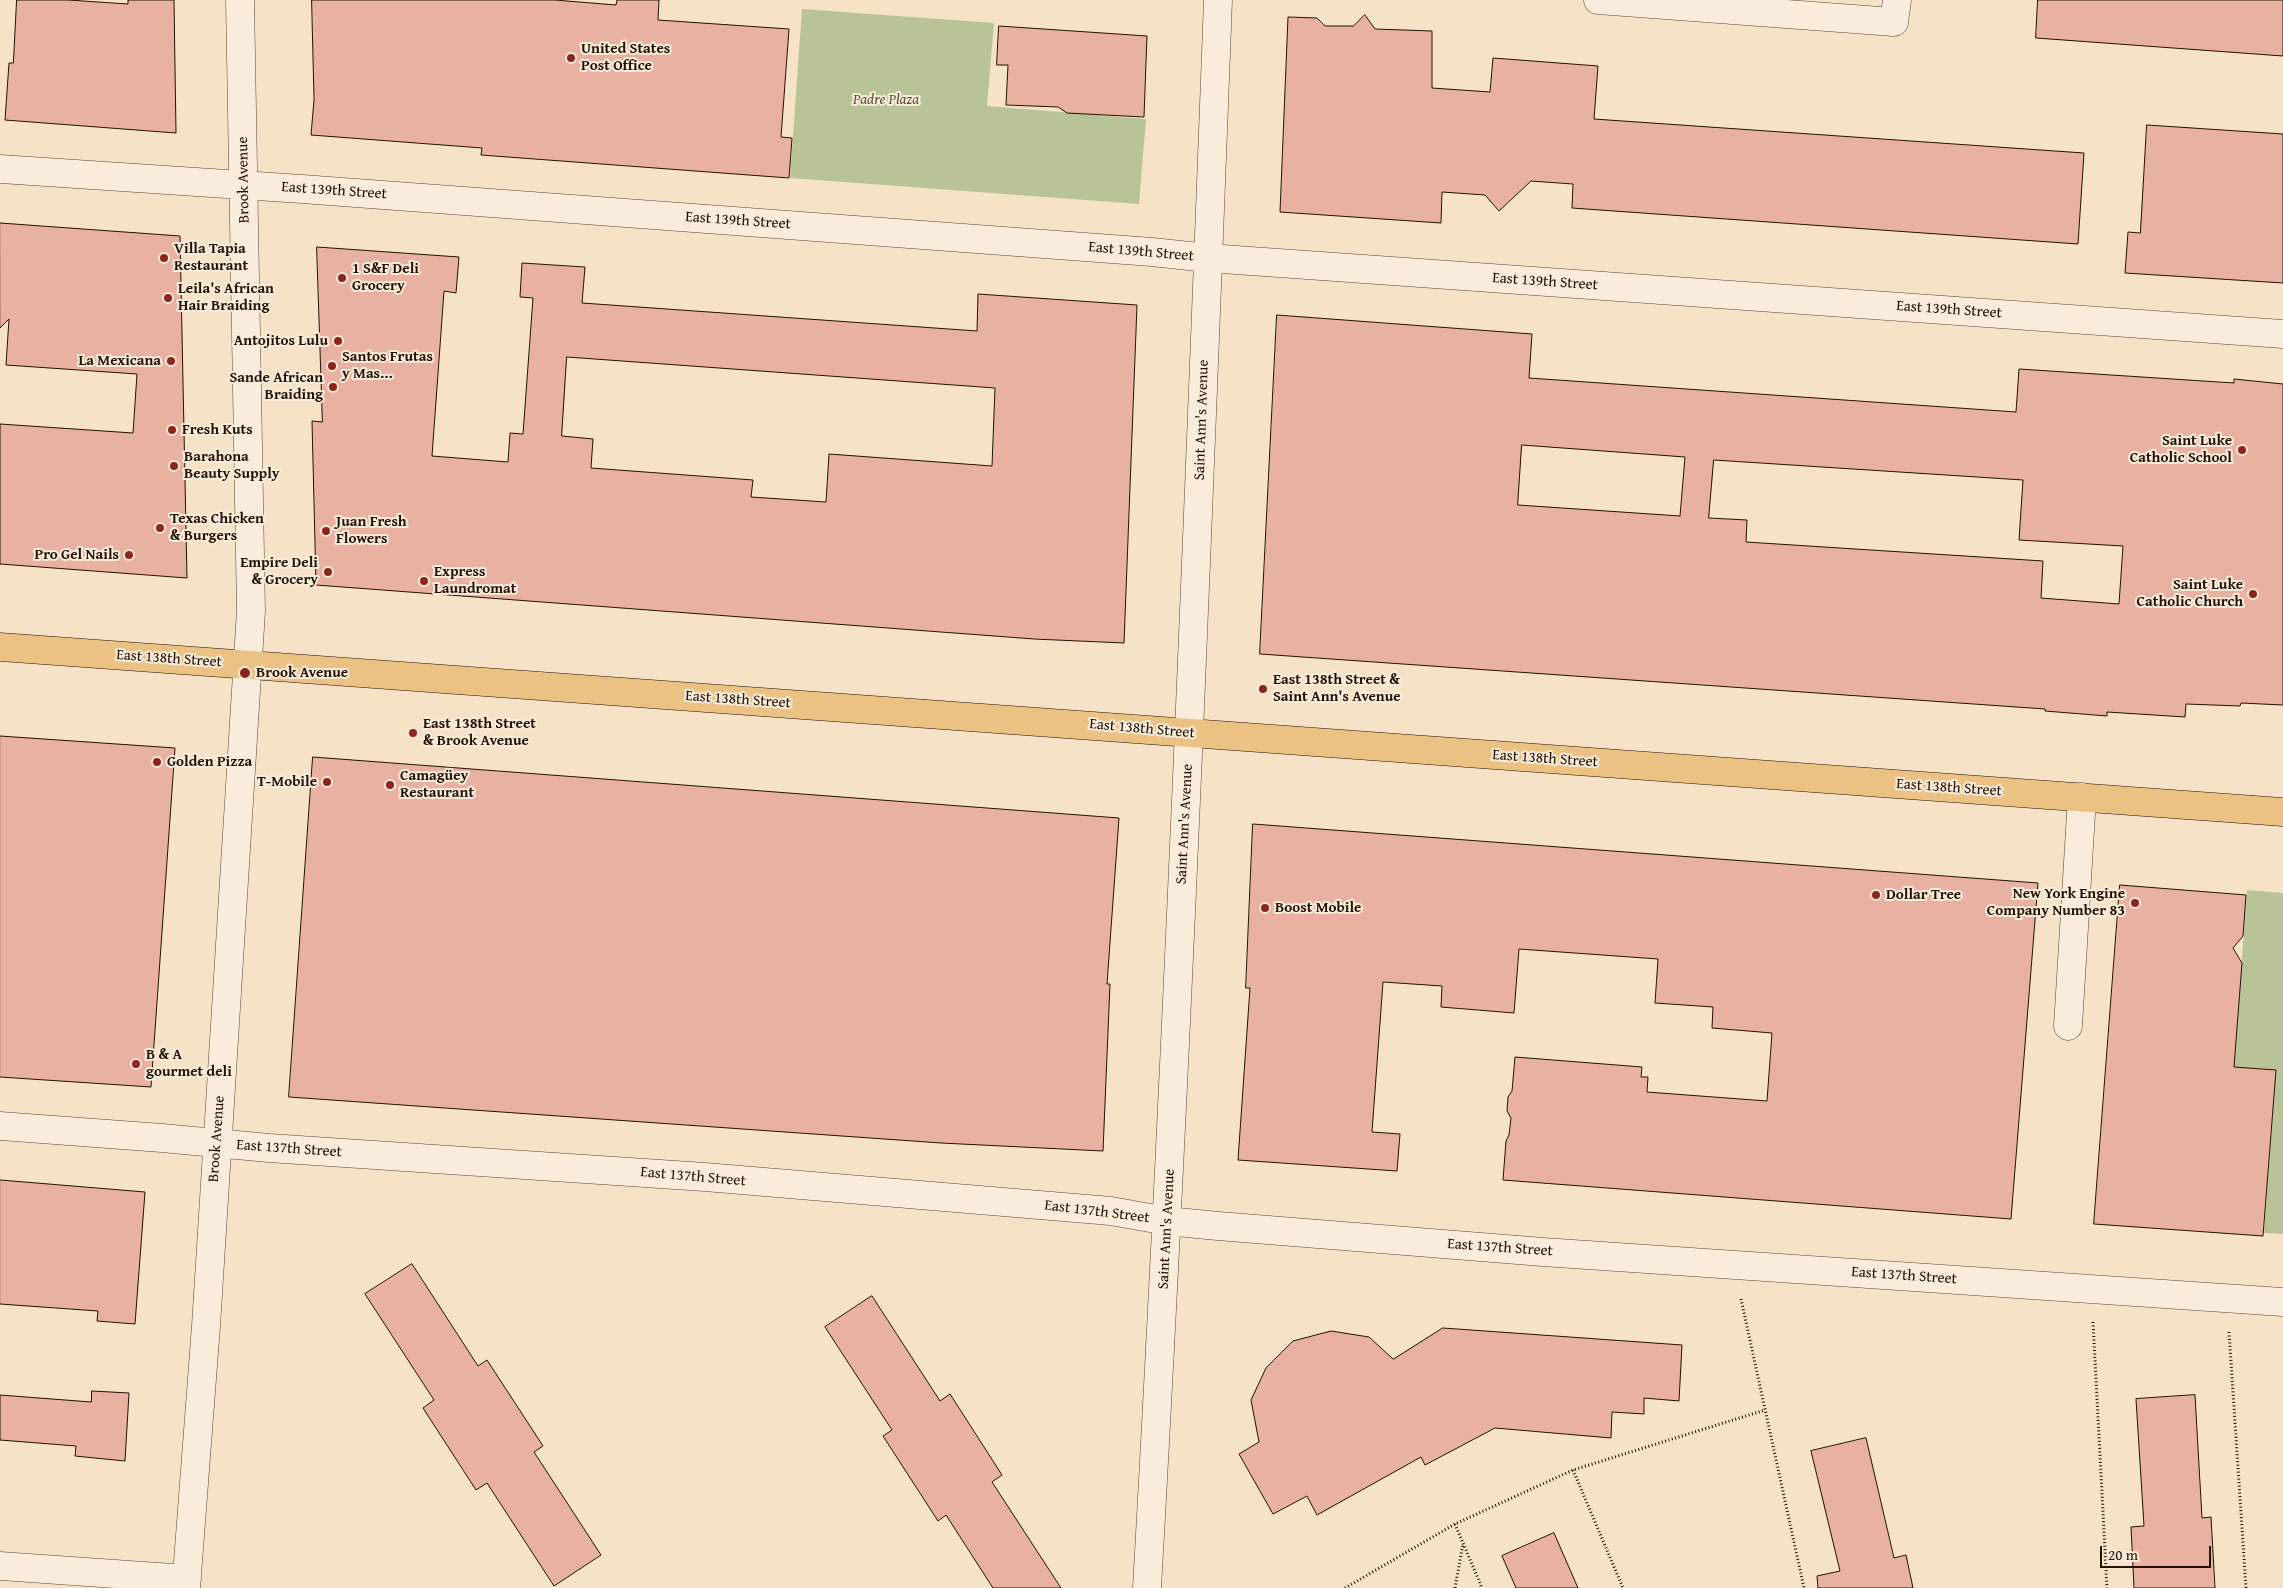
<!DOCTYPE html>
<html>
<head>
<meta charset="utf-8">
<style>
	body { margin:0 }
	#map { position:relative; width:2283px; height:1588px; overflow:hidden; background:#f6e2c7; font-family:"Gentium Book Plus",serif }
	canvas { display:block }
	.scale { position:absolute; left:2100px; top:1546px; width:111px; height:22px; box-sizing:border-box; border:2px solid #241102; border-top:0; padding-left:6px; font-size:15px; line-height:18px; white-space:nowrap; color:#241102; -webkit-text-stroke:4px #f9ecdb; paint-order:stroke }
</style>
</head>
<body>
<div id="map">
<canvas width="2283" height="1588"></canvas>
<div class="scale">20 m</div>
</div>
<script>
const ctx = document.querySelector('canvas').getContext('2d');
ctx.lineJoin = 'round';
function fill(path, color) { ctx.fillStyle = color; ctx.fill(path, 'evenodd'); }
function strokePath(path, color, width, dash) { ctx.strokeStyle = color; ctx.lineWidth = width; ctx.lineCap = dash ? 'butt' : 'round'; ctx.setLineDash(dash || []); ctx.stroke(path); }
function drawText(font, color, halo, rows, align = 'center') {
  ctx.font = font + ' "Gentium Book Plus",serif'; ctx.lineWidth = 4; ctx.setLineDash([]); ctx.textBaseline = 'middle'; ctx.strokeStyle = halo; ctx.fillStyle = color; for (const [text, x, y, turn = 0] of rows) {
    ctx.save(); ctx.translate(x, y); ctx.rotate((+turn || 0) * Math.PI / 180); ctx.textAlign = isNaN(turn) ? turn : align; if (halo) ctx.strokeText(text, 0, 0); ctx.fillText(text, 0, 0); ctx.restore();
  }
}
const green = new Path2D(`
	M802,9l192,14 -7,83 159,13 -7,85 -349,-26z
	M2247,890l36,3v341l-19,-1 12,-163 -42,-3z`);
const building = new Path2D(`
	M17,0h51l60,4v-4h46l2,133 -171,-13 4,-57h4z
	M312,0h243l61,5 1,-5h42l-1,20 131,9 -8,108 11,1 -3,40 -308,-23 1,-7 -171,-13 3,-35z
	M2038,0h245v56l-247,-18z
	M1365,15l10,14 57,2v57l58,4 3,-34 105,8 -4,53 490,34 -6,91 -506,-36 1,-24 -42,-3 -32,30 -14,-16 -43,-3 -1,31 -161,-11 8,-195 29,1 8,8h28z
	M999,26l148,10 -3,81 -77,-4 -9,-6 -52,-2 2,-40h-11z
	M2147,125l136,9v149l-158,-10 3,-41 12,1z
	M0,223l180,13 7,342 -187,-14v-140l133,9 4,-59 -131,-9 3,-46 -9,9z
	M317,247l142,10 -3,36 -12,-2 -12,165 76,6 2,-29 13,1 10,-136 -13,-1 2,-34 63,4 -3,36 395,28 1,-37 159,11 -13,338 -90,-4 -718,-54 -4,-164 10,1zM567,357l428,31 -3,78 -163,-12 -3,48 -75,-5 2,-17 -162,-12 2,-29 -31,-3z
	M1277,315l255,19 -3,44 487,34 3,-43 215,14v-4l49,5v321l-42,-2 -1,3 -54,-2 -1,13 -78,-5v4l-62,-5v-2l-785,-55zM1522,445l163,12 -5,59 -162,-11zM1714,460l309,20 -4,60 104,6 -4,58 -78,-6 2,-37 -297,-19 1,-22 -38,-2z
	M0,736l175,12 -24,339 -151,-10z
	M313,757l806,61 -12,166h3l-7,167 -162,-8 -652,-46z
	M1253,824l785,59 -27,336 -508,-39 3,-39 3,-6 2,-17 -4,-7 1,-14 4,-6 3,-34 127,10 -1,10h7l-1,15 120,9 5,-68 -60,-5 1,-21 -58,-4 3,-44 -139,-10 -5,64 -73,-6 1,-21 -59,-4 -11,150 28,2 -3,37 -159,-11 12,-172h-4z
	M2120,885l126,10 -3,41 -10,12 9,15 -8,104 42,3 -13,166 -169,-12z
	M0,1180l145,12 -10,132 -38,-3 1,-10 -98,-7z
	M412,1264l66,102 9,-6 56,86 -9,6 67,103 -47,31 -67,-103 -11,7 -53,-82 11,-8 -69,-106z
	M872,1296l68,105 10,-7 52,81 -10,7 69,106h-68l-47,-73 -8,6 -55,-85 9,-6 -67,-103z
	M1443,1328l239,17 -3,56 -35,-3v16l-32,-2 -1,26 -116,-10 -70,37 -4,-8 -104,58 -10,-19 -34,18 -34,-60 20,-12 -8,-42 15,-32 27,-27 38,-10 38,6 24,22z
	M92,1391l37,2 -4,68 -50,-5 1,-10 -76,-6v-45l91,7z
	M2195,1395l7,123 9,-1 4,71h-81l-3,-61 13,-1 -8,-127z
	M1866,1438l28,120 12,-3 7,33h-95l-1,-12 23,-5 -29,-120z
	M1554,1533l24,55h-62l-14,-32z`);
const path = new Path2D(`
	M1741,1299l63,289
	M2093,1322l14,266
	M2229,1332l17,256
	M1573,1470l50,118
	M1455,1524l27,64
	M1345,1588l110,-64 118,-54 192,-60
	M1455,1588l8,-44`);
const minor = new Path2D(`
	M1598,0l296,22 3,-22
	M0,169l302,20 850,63 56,6 1075,76
	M2068,1026l14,-229
	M0,1126l162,12 107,10 436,29 406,34 56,10 51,5 325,26 740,50
	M0,1566l187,13
	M186,1588l20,-262 45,-715 -11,-611
	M1147,1588c30,-529 51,-1058 71,-1588`);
const major = new Path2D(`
	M0,647l2283,165`);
const markers = [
	[571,58,5,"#8f2418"],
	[164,258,5,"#8f2418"],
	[342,278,5,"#8f2418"],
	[168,298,5,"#8f2418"],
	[338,341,5,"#8f2418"],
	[171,361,5,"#8f2418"],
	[332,366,5,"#8f2418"],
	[333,387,5,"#8f2418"],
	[172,430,5,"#8f2418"],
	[2242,450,5,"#8f2418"],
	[174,466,5,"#8f2418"],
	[160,528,5,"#8f2418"],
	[326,531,5,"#8f2418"],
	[129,555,5,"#8f2418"],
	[328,572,5,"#8f2418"],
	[424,581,5,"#8f2418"],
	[2253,594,5,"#8f2418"],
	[245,673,6,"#8f2418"],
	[1263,689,5,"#8f2418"],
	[413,733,5,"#8f2418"],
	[157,762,5,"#8f2418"],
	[327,782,5,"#8f2418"],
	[390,785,5,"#8f2418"],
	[1876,895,5,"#8f2418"],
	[2135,903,5,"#8f2418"],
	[1265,908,5,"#8f2418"],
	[136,1064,5,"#8f2418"]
];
const poiNames = [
	["United States",581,49],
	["Post Office",581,66],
	["Villa Tapia",174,249],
	["Restaurant",174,266],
	["1 S&F Deli",352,269],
	["Grocery",352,286],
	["Leila's African",178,289],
	["Hair Braiding",178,306],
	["Antojitos Lulu",328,341,"right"],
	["Santos Frutas",342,357],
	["y Mas...",342,374],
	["La Mexicana",161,361,"right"],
	["Sande African",323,378,"right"],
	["Braiding",323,395,"right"],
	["Fresh Kuts",182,430],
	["Saint Luke",2232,441,"right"],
	["Catholic School",2232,458,"right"],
	["Barahona",184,457],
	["Beauty Supply",184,474],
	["Texas Chicken",170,519],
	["& Burgers",170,536],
	["Juan Fresh",336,522],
	["Flowers",336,539],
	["Pro Gel Nails",119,555,"right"],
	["Empire Deli",318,563,"right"],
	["& Grocery",318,580,"right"],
	["Express",434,572],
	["Laundromat",434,589],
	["Saint Luke",2243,585,"right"],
	["Catholic Church",2243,602,"right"],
	["Brook Avenue",256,673],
	["East 138th Street &",1273,680],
	["Saint Ann's Avenue",1273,697],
	["East 138th Street",423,724],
	["& Brook Avenue",423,741],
	["Golden Pizza",167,762],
	["Camagüey",400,776],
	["Restaurant",400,793],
	["T-Mobile",317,782,"right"],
	["New York Engine",2125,894,"right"],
	["Company Number 83",2125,911,"right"],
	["Dollar Tree",1886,895],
	["Boost Mobile",1275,908],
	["B & A",146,1055],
	["gourmet deli",146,1072]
];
const parkNames = [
	["Padre Plaza",886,100]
];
const streetNames = [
	["Brook Avenue",244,180,-91],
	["East 139th Street",334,191,4],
	["East 139th Street",738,221,4],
	["East 139th Street",1141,252,5],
	["East 139th Street",1545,282,4],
	["East 139th Street",1949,310,4],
	["Saint Ann's Avenue",1202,420,-88],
	["East 138th Street",169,659,4],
	["East 138th Street",738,700,4],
	["East 138th Street",1142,729,5],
	["East 138th Street",1545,759,4],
	["East 138th Street",1949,788,4],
	["Saint Ann's Avenue",1185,824,-87],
	["Brook Avenue",217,1139,-86],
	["East 137th Street",289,1149,4],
	["East 137th Street",693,1177,5],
	["East 137th Street",1097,1212,7],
	["Saint Ann's Avenue",1167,1229,-87],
	["East 137th Street",1500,1248,4],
	["East 137th Street",1904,1276,4]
];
fill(green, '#b8c498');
fill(building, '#e9b1a2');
strokePath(building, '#241102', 1);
strokePath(minor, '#584533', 29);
strokePath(major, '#241102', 29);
strokePath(path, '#241102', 3, [1, 2.5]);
strokePath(minor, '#f9ecdb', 28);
strokePath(major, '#ebc184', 28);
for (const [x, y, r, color] of markers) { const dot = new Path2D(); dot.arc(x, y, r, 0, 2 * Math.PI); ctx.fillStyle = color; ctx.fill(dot); strokePath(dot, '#f9ecdb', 2); }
drawText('bold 15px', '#241102', '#f9ecdb', poiNames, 'left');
drawText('italic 15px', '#585036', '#f9ecdb', parkNames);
drawText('15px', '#241102', '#f9ecdb', streetNames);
</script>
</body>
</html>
